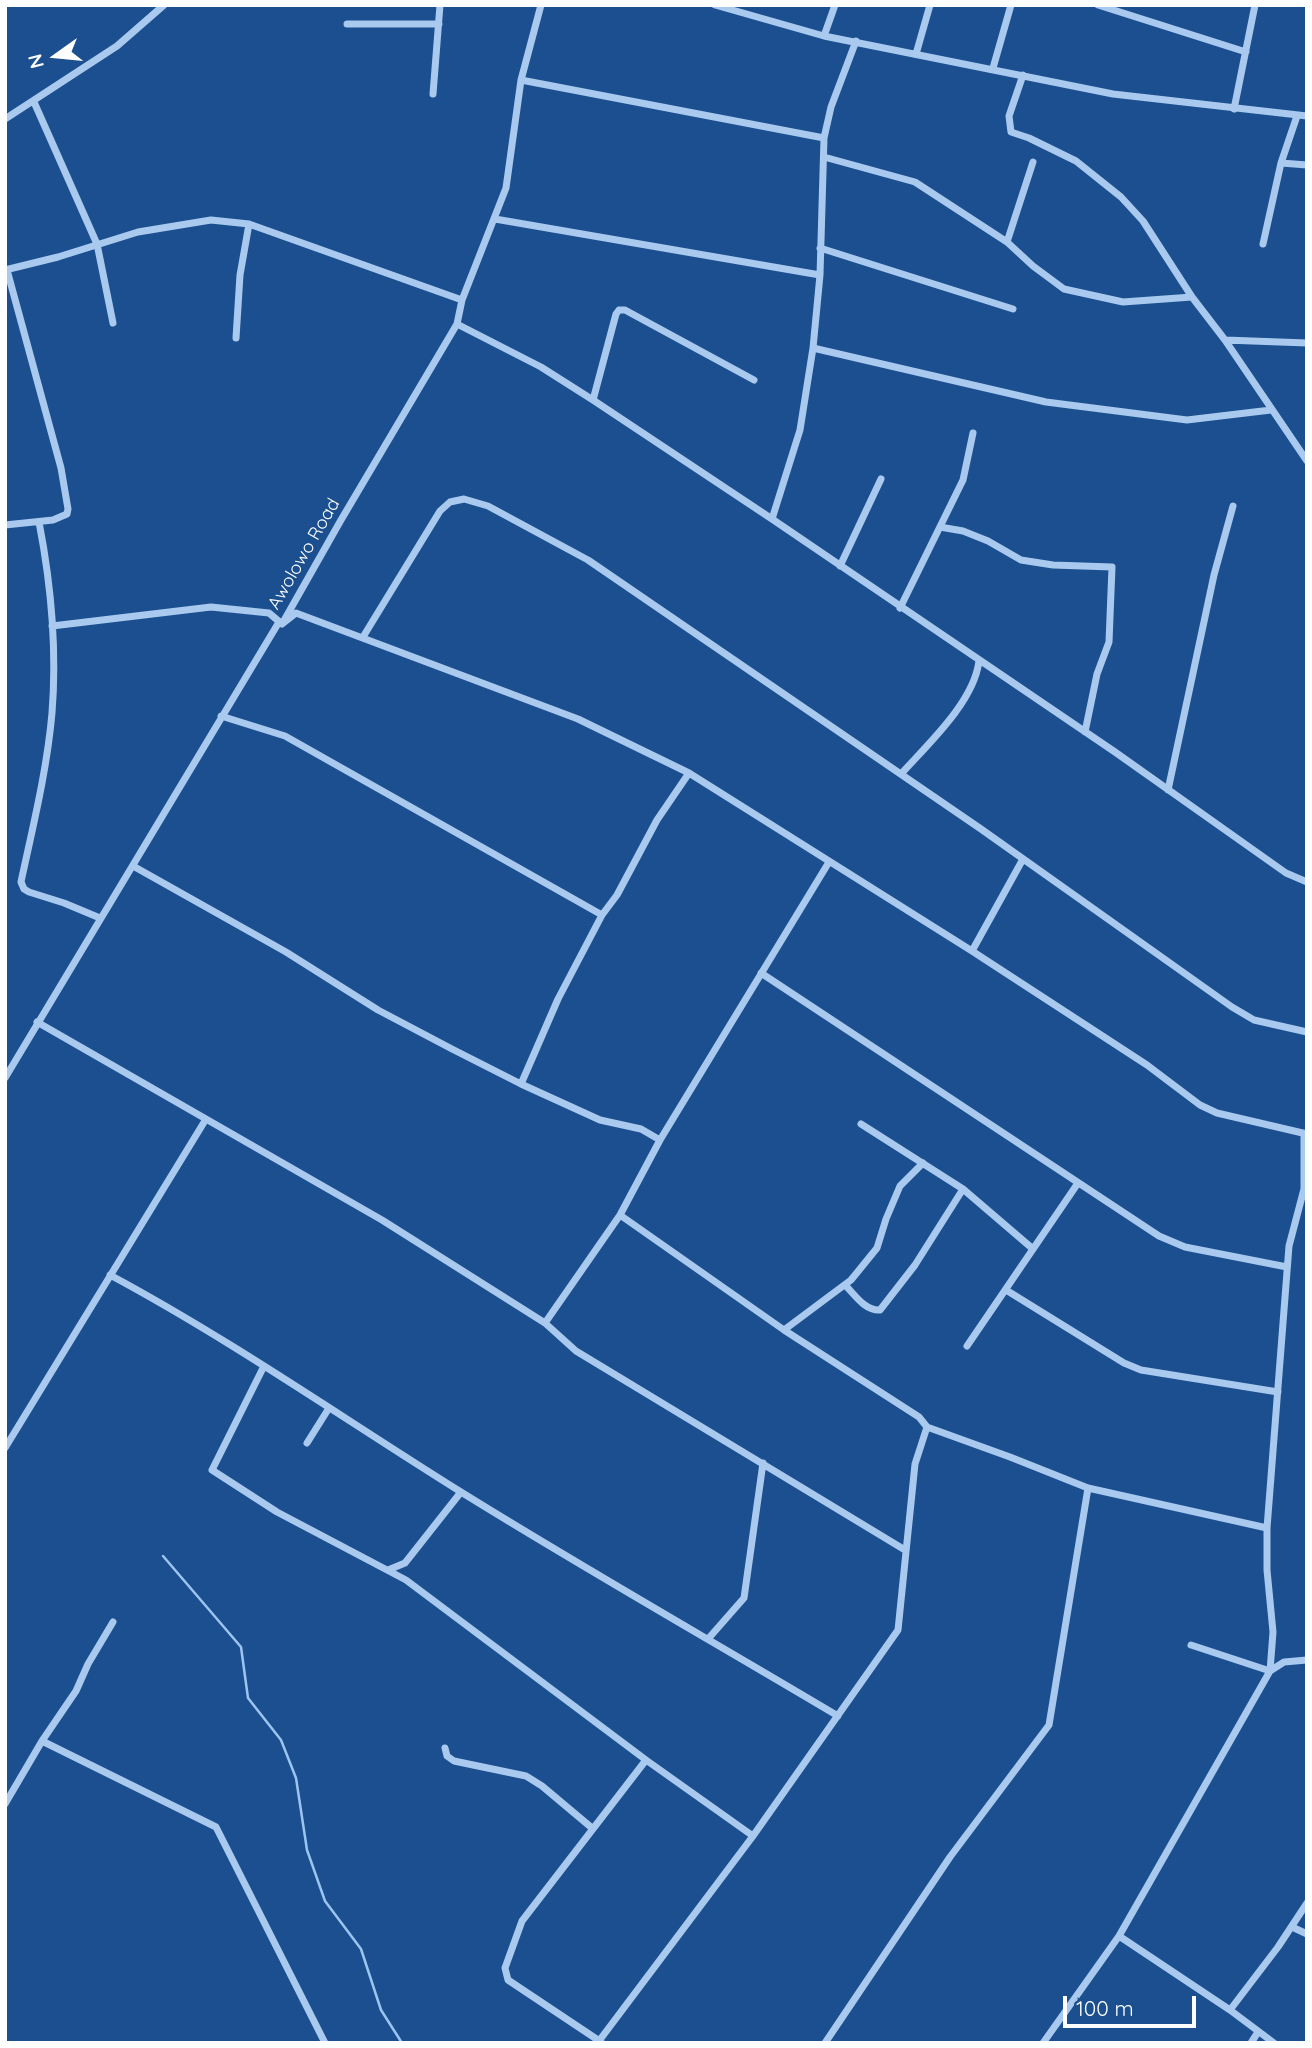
<!DOCTYPE html>
<html>
<head>
<meta charset="utf-8">
<style>
	body { margin:0 }
	#map { position:relative; width:1312px; height:2048px; overflow:hidden; background:#1b4f8f; font-family:Quicksand,sans-serif }
	canvas { display:block }
	.frame { position:absolute; inset:0; border:7px solid #fff; pointer-events:none }
	.north { position:absolute; left:21px; top:21px; width:70px; height:70px; -webkit-text-stroke:5px #1b4f8f; paint-order:stroke; rotate:255deg; font-size:19px; font-weight:700; line-height:28px; text-align:center; color:#fff }
	.north::after { content:''; display:block; margin:auto; width:24px; height:32px; background:#fff; clip-path:polygon(50% 0,100% 100%,50% 72%,0 100%) }
	.scale { position:absolute; left:1063px; top:1996px; width:133px; height:32px; box-sizing:border-box; border:4px solid #fff; border-top:0; padding-left:9px; font-size:21px; line-height:24px; white-space:nowrap; color:#fff; -webkit-text-stroke:5px #1b4f8f; paint-order:stroke }
</style>
</head>
<body>
<div id="map">
<canvas width="1312" height="2048"></canvas>
<div class="frame"></div>
<div class="north">N</div>
<div class="scale">100 m</div>
</div>
<script>
const ctx = document.querySelector('canvas').getContext('2d');
ctx.lineJoin = 'round';
function strokePath(path, color, width, dash) { ctx.strokeStyle = color; ctx.lineWidth = width; ctx.lineCap = dash ? 'butt' : 'round'; ctx.setLineDash(dash || []); ctx.stroke(path); }
function drawText(font, color, halo, rows, align = 'center') {
  ctx.font = font + ' Quicksand,sans-serif'; ctx.lineWidth = 5; ctx.setLineDash([]); ctx.textBaseline = 'middle'; ctx.strokeStyle = halo; ctx.fillStyle = color; for (const [text, x, y, turn = 0] of rows) {
    ctx.save(); ctx.translate(x, y); ctx.rotate((+turn || 0) * Math.PI / 180); ctx.textAlign = isNaN(turn) ? turn : align; if (halo) ctx.strokeText(text, 0, 0); ctx.fillText(text, 0, 0); ctx.restore();
  }
}
const stream = new Path2D(`
	M163,1556l78,91 7,51 33,42 15,38 11,72 18,51 36,48 20,61 21,33`);
const minor = new Path2D(`
	M715,5l109,31 289,58 194,22
	M1098,5l148,47
	M347,24h92
	M824,36l11,-31
	M916,54l14,-49
	M993,68l18,-63
	M1023,75l-14,41 2,16 18,6 47,23 45,36 22,24 49,76 33,43 82,121
	M521,80l303,58
	M433,94l7,-89
	M34,102l63,142 16,79
	M1234,109l21,-104
	M5,119l112,-73 47,-41
	M824,157l91,25 92,60 26,24 31,23 59,13 69,-5
	M1281,163l26,2
	M495,219l325,56
	M1007,242l26,-80
	M1263,244l18,-81 16,-47
	M820,248l193,61
	M5,270l53,-13 80,-25 73,-12 38,4 213,76
	M457,324l84,43 52,33 179,119 343,233 171,121 21,9
	M236,338l4,-63 9,-51
	M1225,340l82,3
	M813,348l233,54 141,18 84,-10
	M593,400l23,-86 3,-4h6l129,70
	M772,519l28,-89 13,-82 7,-73 4,-137 7,-31 25,-66
	M39,522c12,62 18,128 13,191 -5,57 -19,113 -31,169l3,7 5,3 35,11 36,15
	M5,525l48,-5 14,-6 1,-5 -7,-41 -54,-198
	M940,527l23,4 25,10 33,19 32,5 59,2 -3,75 -12,32 -12,58
	M840,566l41,-87
	M900,608l63,-128 10,-47
	M52,626l159,-19 58,6 13,11 14,-11 282,106 111,54 283,178 175,114 53,40 17,8 90,21
	M363,637l77,-126 10,-9 14,-3 24,7 100,54 393,269 251,178 22,13 53,12
	M221,716l64,20 317,179
	M901,774c27,-30 73,-72 78,-113
	M1168,790l46,-215 19,-69
	M133,866l153,86 92,58 74,39 69,35 79,36 41,9 19,11
	M972,951l51,-92
	M761,973l398,263 26,11 102,20
	M37,1022l345,198 163,103 31,28 329,199
	M5,1078l274,-456 3,2 59,-104 116,-196 5,-24 44,-112 15,-108 20,-75
	M521,1084l37,-85 44,-84 15,-20 40,-75 32,-47
	M861,1124l102,65 70,60
	M620,1215l164,115 135,87 8,10 83,30 78,31 179,40
	M110,1275c121,65 234,144 351,217 124,77 251,149 377,224
	M846,1286c9,9 19,25 34,24l35,-45 48,-76
	M1006,1290l118,73 17,7 137,22
	M545,1323l75,-108 40,-75 169,-278
	M784,1330l67,-50 26,-32 9,-29 14,-33 23,-23
	M967,1346l111,-163
	M264,1366l-52,104 65,42 129,68 240,180 107,76
	M307,1443l22,-35
	M5,1448l201,-329
	M388,1570l17,-7 56,-71
	M708,1639l36,-41 19,-135
	M1191,1645l79,26 3,-39 -6,-62v-42l22,-282 15,-57v-55
	M42,1741l174,86 109,216
	M445,1748l2,8 7,5 72,15 16,10 50,42
	M5,1804l37,-63 34,-50 12,-27 25,-42
	M1292,1927l15,7
	M1119,1936l111,74 44,33
	M1230,2010l48,-63 29,-44
	M599,2041l154,-205 145,-206 17,-166 12,-37
	M601,2042l-93,-62 -3,-12 17,-47 124,-161
	M825,2043l125,-186 99,-132 39,-237
	M1043,2043l76,-107 151,-265 14,-9 23,-2
	M1251,2043l7,-11`);
const streetNames = [
	["Awolowo Road",304,554,-60]
];
strokePath(stream, '#9cc4f0', 2.5);
strokePath(minor, '#a9c9ee', 7);
drawText('18px', '#fff', '#1b4f8f', streetNames);
</script>
</body>
</html>
